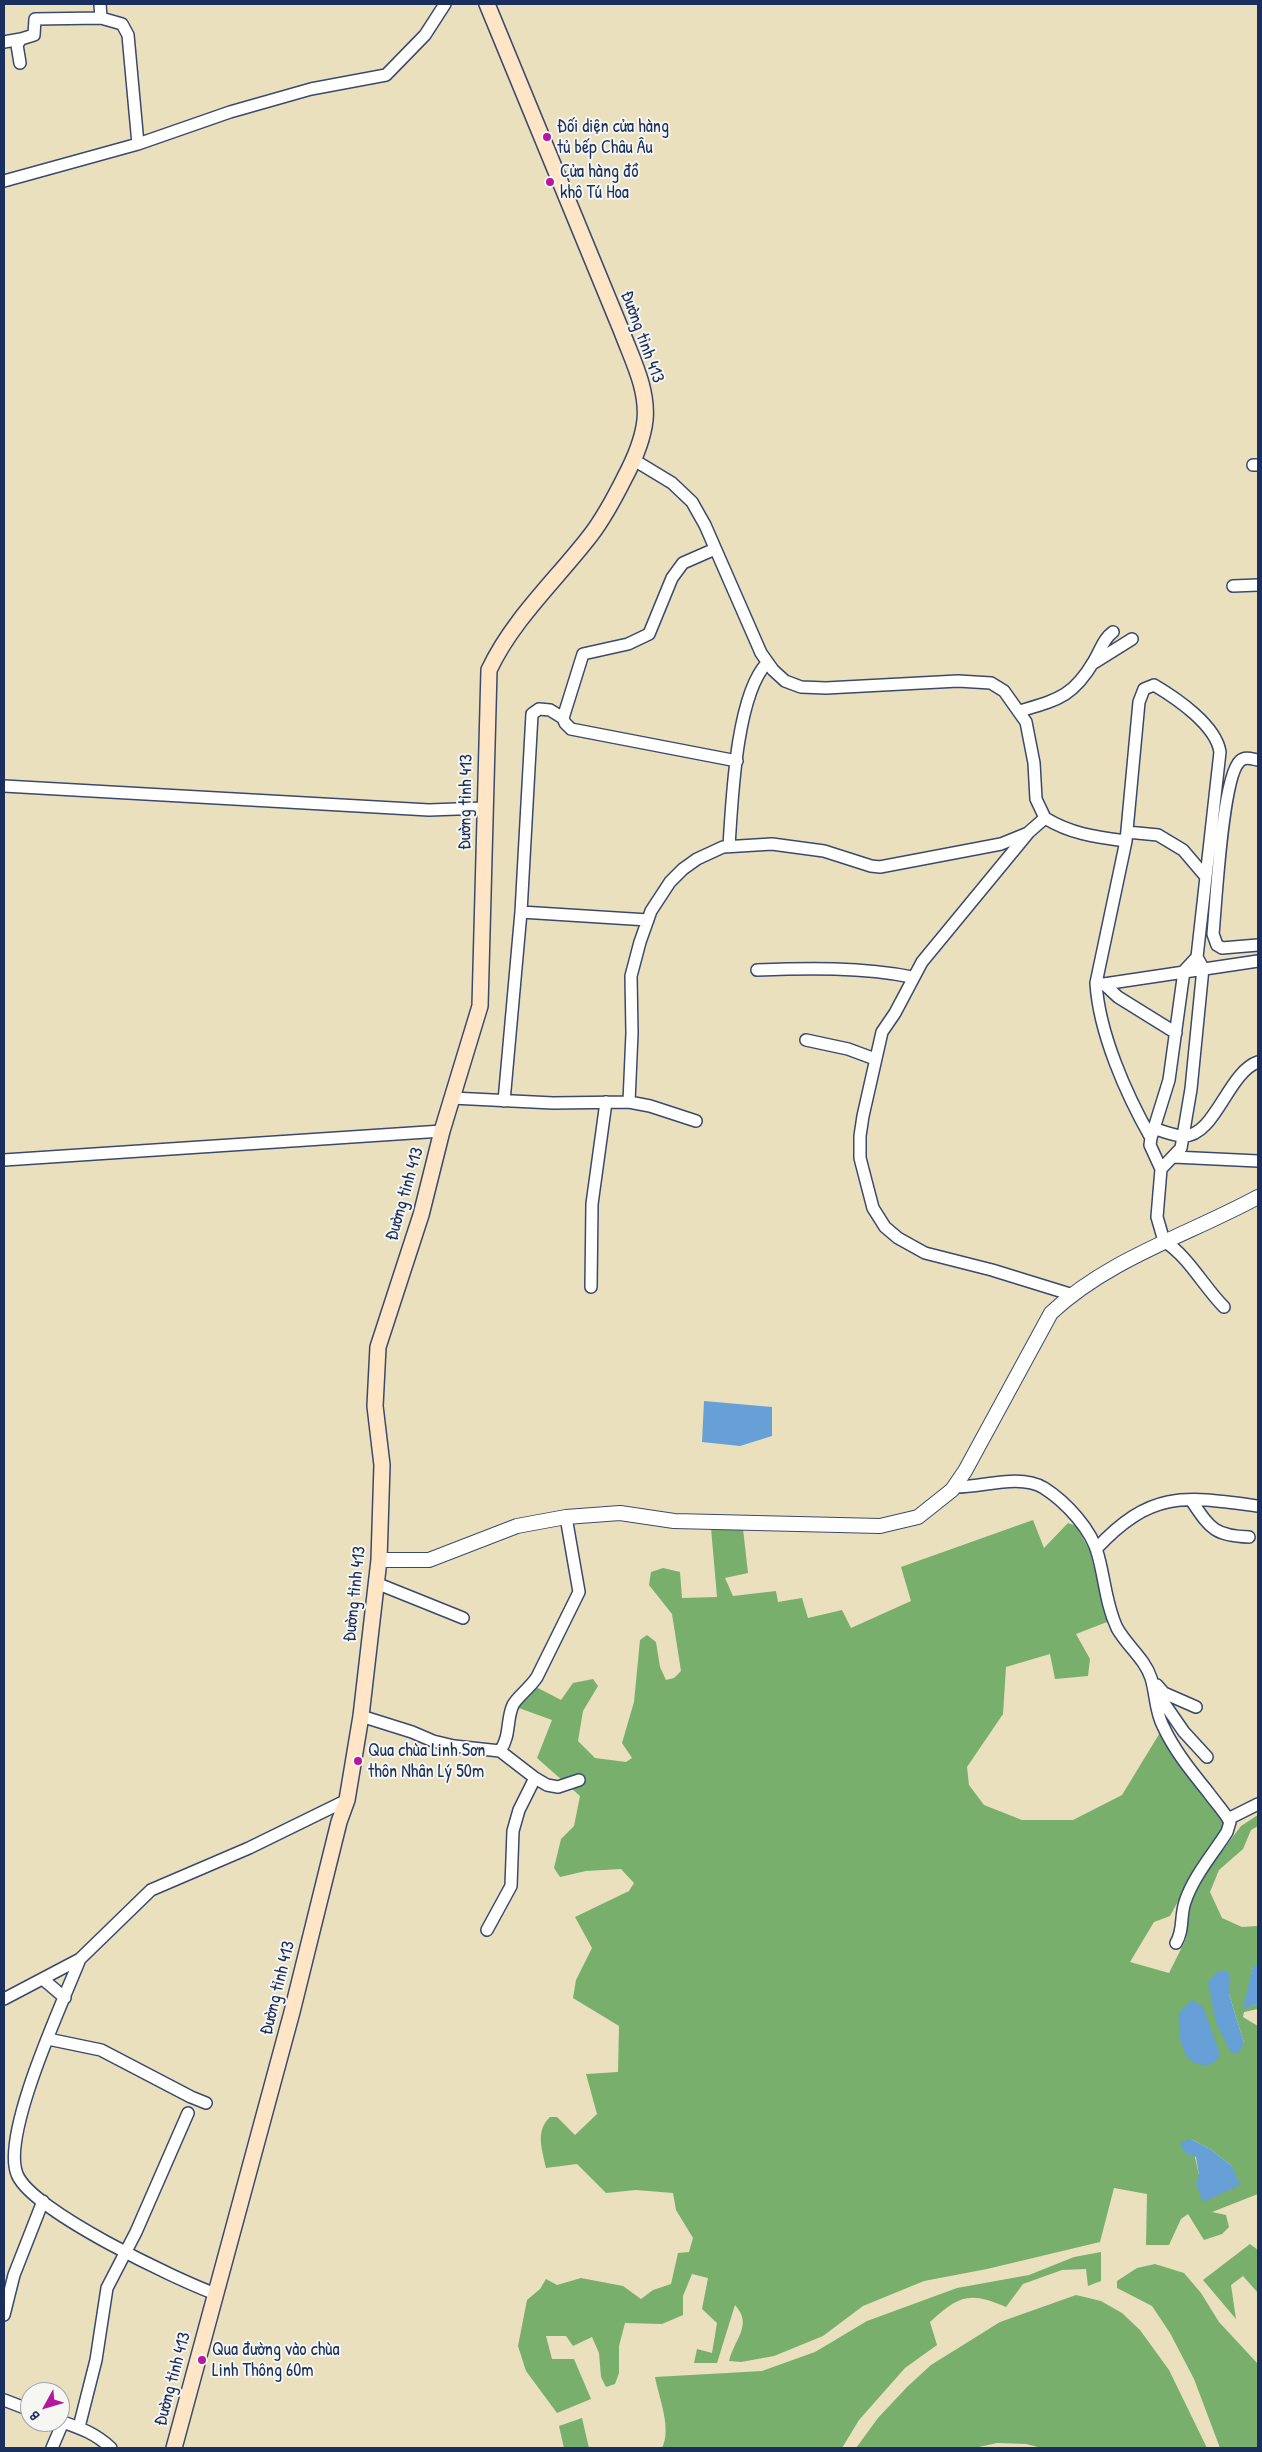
<!DOCTYPE html>
<html>
<head>
<meta charset="utf-8">
<style>
	body { margin:0 }
	#map { position:relative; width:1262px; height:2452px; overflow:hidden; background:#eae0bd; font-family:"Patrick Hand",sans-serif }
	canvas { display:block }
	.frame { position:absolute; inset:0; border:5px solid #1b2f5e; pointer-events:none }
	.north { position:absolute; left:20px; top:2382px; width:50px; height:50px; box-sizing:border-box; background:#f6f6f2; border:1px solid #9ea6b7; border-radius:50%; rotate:231deg; font-size:14px; font-weight:700; line-height:20px; text-align:center; color:#1b2f5e }
	.north::after { content:''; display:block; margin:auto; width:18px; height:22px; background:#b5179e; clip-path:polygon(50% 0,100% 100%,50% 72%,0 100%) }
</style>
</head>
<body>
<div id="map">
<canvas width="1262" height="2452"></canvas>
<div class="frame"></div>
<div class="north">B</div>
</div>
<script>
const ctx = document.querySelector('canvas').getContext('2d');
ctx.lineJoin = 'round';
function fill(path, color) { ctx.fillStyle = color; ctx.fill(path, 'evenodd'); }
function strokePath(path, color, width, dash) { ctx.strokeStyle = color; ctx.lineWidth = width; ctx.lineCap = dash ? 'butt' : 'round'; ctx.setLineDash(dash || []); ctx.stroke(path); }
function drawText(font, color, halo, rows, align = 'center') {
  ctx.font = font + ' "Patrick Hand",sans-serif'; ctx.lineWidth = 4; ctx.setLineDash([]); ctx.textBaseline = 'middle'; ctx.strokeStyle = halo; ctx.fillStyle = color; for (const [text, x, y, turn = 0] of rows) {
    ctx.save(); ctx.translate(x, y); ctx.rotate((+turn || 0) * Math.PI / 180); ctx.textAlign = isNaN(turn) ? turn : align; if (halo) ctx.strokeText(text, 0, 0); ctx.fillText(text, 0, 0); ctx.restore();
  }
}
const forest = new Path2D(`
	M1033,1520l11,28 24,-25 8,3 14,25 17,71 -31,12 14,25 -2,17 -33,3 -5,-25 -44,13 -3,47 -36,53 2,18 15,20 38,15h51l49,-25 39,-64 62,89 2,9 -38,56 -17,31 -16,6 -24,40 39,11 17,-34 3,-34 19,-35 33,-44 17,-11v11l-7,4 -8,19 -24,21 -9,22 12,26 20,9 16,-1v40l-5,1 -9,41 14,-4v5l-14,3 -1,5 15,9v168l-46,18 14,3 3,12 -7,7 -18,6 -16,-26 -7,5 -12,26h-23l1,-51 -33,-6 -14,54 -113,27 -63,12 -61,25 -40,30 -49,20 -33,6 -12,-1c6,-23 24,-36 6,-56l-18,58h-23l3,-14 15,4 5,-30 -15,-14 6,-31 -16,-4 -9,22v19l-21,9 -37,-1 -6,23v27l-4,11 -9,3 -5,-10 -2,-24 -7,-16 -19,9 -7,-10h-20l6,23h22l17,40 -34,14 -31,-42 -8,-25 9,-46 13,-11 6,-10 11,6 24,-7 42,8 18,13 12,-9 18,-6 7,-31 11,-1 4,-14 -17,-28 -3,-17 -37,-3 -30,3 -29,-29 -31,4c-4,-19 -11,-37 4,-51h7l18,18 22,-21 -11,-40 32,-2 1,-46 -46,-28 3,-18 16,-32 -17,-31 54,-26 5,-8 -13,-14 -35,2 -26,6 -6,-9 7,-29 13,-13 6,-30 -43,-38 15,-38 -36,-13 20,-20 25,13 12,-17 20,-4 5,7 -15,25 -5,30 17,17 31,4 6,-4 -10,-15 12,-41 6,-62 7,-5 9,7 4,25 6,13 8,-2 7,-7 -9,-57 -23,-29 2,-13 12,-4 17,4 2,26 35,-1 -6,-69 32,1 5,44 -23,5 8,18 43,-5 2,11 24,-4 6,20 34,-8 9,18 60,-27 -10,-34zM1229,1973v21l15,49 -28,-20zM1191,2139l19,10 22,17 -33,9z
	M1250,2244l8,6v43l-15,-17 -12,9 5,34 -33,-39z
	M1101,2252v29l-13,5 -2,-17 -24,1 -39,14 -17,23c-38,-16 -47,-11 -76,15l7,23 -32,23 -46,52 -17,28h-180c10,-19 -3,-50 -7,-71l107,-6 53,-19 52,-31 90,-33 72,-13 45,-18z
	M1155,2264l29,9 17,20 18,29 39,42v84h-38l-26,-69 -24,-46 -18,-27 -35,-18v-7l20,-13z
	M1076,2295l25,6 21,12 18,17 29,40 38,78h-165l-16,-4 -29,-1 -23,5h-118l22,-30 29,-31 24,-22 69,-43z
	M582,2418l7,30h-25l-5,-22z`);
const water = new Path2D(`
	M704,1401l68,6v29l-32,10 -38,-4z
	M1253,1966h5v38l-15,5z
	M1224,1970l5,3v21l15,49 -5,9 -7,2 -16,-31 -8,-41 8,-9z
	M1192,2000l11,7 17,47c-3,7 -8,11 -15,11 -26,1 -27,-35 -26,-53z
	M1191,2139l19,10 22,17 8,19 -37,17 -7,-18 3,-9 -3,-18 -11,-4 -5,-10z`);
const minor = new Path2D(`
	M100,4l1,14 21,6 6,11 10,109
	M4,42l17,-3
	M20,63l-3,-18 4,-6 13,-4 1,-16 66,-1
	M4,181l134,-37 92,-32 81,-23 75,-14 39,-40 20,-31
	M634,460l38,23 20,19 13,23 56,128 12,17 12,11 16,6 25,1 132,-7 33,2 13,8 22,31 8,41 2,36 9,19
	M1253,465h5
	M1233,586l25,-1
	M1092,664l40,-25
	M1020,711c37,-11 53,-14 74,-50 6,-10 10,-23 19,-29
	M563,718l2,5 6,6 166,32
	M1258,760c-6,-1 -13,-4 -18,1 -18,16 -24,143 -27,173l4,11 5,3 36,-3
	M4,786l425,24 56,-2
	M1127,832l31,3 25,15 23,27
	M729,846c3,-45 7,-151 38,-183
	M521,912l127,8
	M1197,957l-13,14 -15,109 -18,58 -1,7 11,24 -4,48 7,24c25,16 39,45 60,66
	M757,970c51,-2 105,-3 155,7
	M1096,983l8,1 154,-23
	M1104,984l14,13 58,36
	M806,1040l42,9 27,10
	M452,1098l101,5 76,-1 21,4 46,15
	M504,1101l17,-189 11,-198 7,-5 11,1 13,8 20,-64 45,-10 21,-10 23,-56 11,-15 32,-14
	M629,1102l3,-69 -1,-57 9,-34 11,-31 19,-29 13,-13 14,-10 26,-12 49,-3 52,7 47,15 9,1 121,-23 27,-11
	M1153,1128c9,3 21,8 30,8 32,1 45,-64 75,-74
	M1151,1138c-25,-44 -52,-105 -55,-155l30,-142 13,-139 5,-13 10,-4c22,13 62,40 66,67l-23,205 6,11 -12,121 -10,59 -20,21
	M1174,1157l84,4
	M4,1160l438,-29
	M591,1287l1,-83 14,-102
	M1073,1295l-81,-25 -67,-17 -27,-15 -13,-11 -12,-19 -13,-50v-22l3,-20 19,-84 13,-19 27,-51 107,-130 16,-14c26,16 51,19 81,23
	M954,1487c27,1 65,-14 90,1 22,14 48,42 54,67 7,25 8,50 19,73 10,18 28,31 34,50 5,16 4,33 12,48 11,24 28,45 45,66 7,10 16,19 22,30l-3,10c-14,22 -34,45 -42,70 -5,14 -1,28 -9,41
	M1191,1500c19,28 23,36 58,37
	M1096,1549c55,-59 88,-53 162,-43
	M376,1583l87,35
	M1157,1685l7,8 32,14
	M1155,1690l29,42 23,25
	M361,1716l51,16 21,9 21,5 46,5 35,27 12,7 11,2 21,-7
	M500,1751c11,-16 6,-31 13,-46 4,-8 17,-17 24,-28l42,-85 -13,-75
	M1228,1819l30,-15
	M487,1930l24,-44 2,-55 6,-21 16,-32
	M80,1959c-17,43 -79,175 -63,215 13,36 160,106 199,120
	M44,1980l21,18
	M4,1999l76,-40 71,-69 98,-42 98,-48
	M48,2039l53,11 90,47 15,6
	M4,2315l10,-40 29,-74
	M4,2400l26,10
	M60,2421c20,7 35,12 51,27
	M79,2427l17,-67 11,-72 29,-56 52,-119
	M52,2448l11,-26`);
const tertiary = new Path2D(`
	M379,1560h50l88,-34 49,-9 54,-4 54,8 206,5 38,-9 34,-27 13,-19 86,-158c57,-54 139,-79 207,-116`);
const secondary = new Path2D(`
	M174,2448l118,-436 47,-190 8,-22 14,-84 18,-156 3,-95 -7,-59 3,-59 43,-132 21,-84 38,-125 9,-336c24,-51 67,-90 101,-134 14,-18 25,-39 35,-59 9,-17 18,-38 20,-57 3,-31 -13,-61 -23,-88l-135,-328`);
const markers = [
	[547,137,5,"#b5179e"],
	[550,182,5,"#b5179e"],
	[358,1761,5,"#b5179e"],
	[202,2360,5,"#b5179e"]
];
const poiNames = [
	["Đối diện cửa hàng",557,127],
	["tủ bếp Châu Âu",557,148],
	["Cửa hàng đồ",560,172],
	["khô Tú Hoa",560,193],
	["Qua chùa Linh Sơn",368,1751],
	["thôn Nhân Lý 50m",368,1772],
	["Qua đường vào chùa",212,2350],
	["Linh Thông 60m",212,2371]
];
const streetNames = [
	["Đường tỉnh 413",642,337,70],
	["Đường tỉnh 413",466,802,-89],
	["Đường tỉnh 413",405,1194,-74],
	["Đường tỉnh 413",355,1594,-84],
	["Đường tỉnh 413",278,1988,-76],
	["Đường tỉnh 413",173,2379,-75]
];
fill(forest, '#78af6c');
fill(water, '#66a0d6');
strokePath(minor, '#3a4a6c', 14);
strokePath(tertiary, '#3a4a6c', 16);
strokePath(secondary, '#3a4a6c', 18);
strokePath(minor, '#fff', 11);
strokePath(tertiary, '#fff', 14);
strokePath(secondary, '#fde5c5', 15);
for (const [x, y, r, color] of markers) { const dot = new Path2D(); dot.arc(x, y, r, 0, 2 * Math.PI); ctx.fillStyle = color; ctx.fill(dot); strokePath(dot, '#f6f6f2', 2); }
drawText('18px', '#1b2f5e', '#f6f6f2', poiNames, 'left');
drawText('18px', '#1b2f5e', '#f6f6f2', streetNames);
</script>
</body>
</html>
